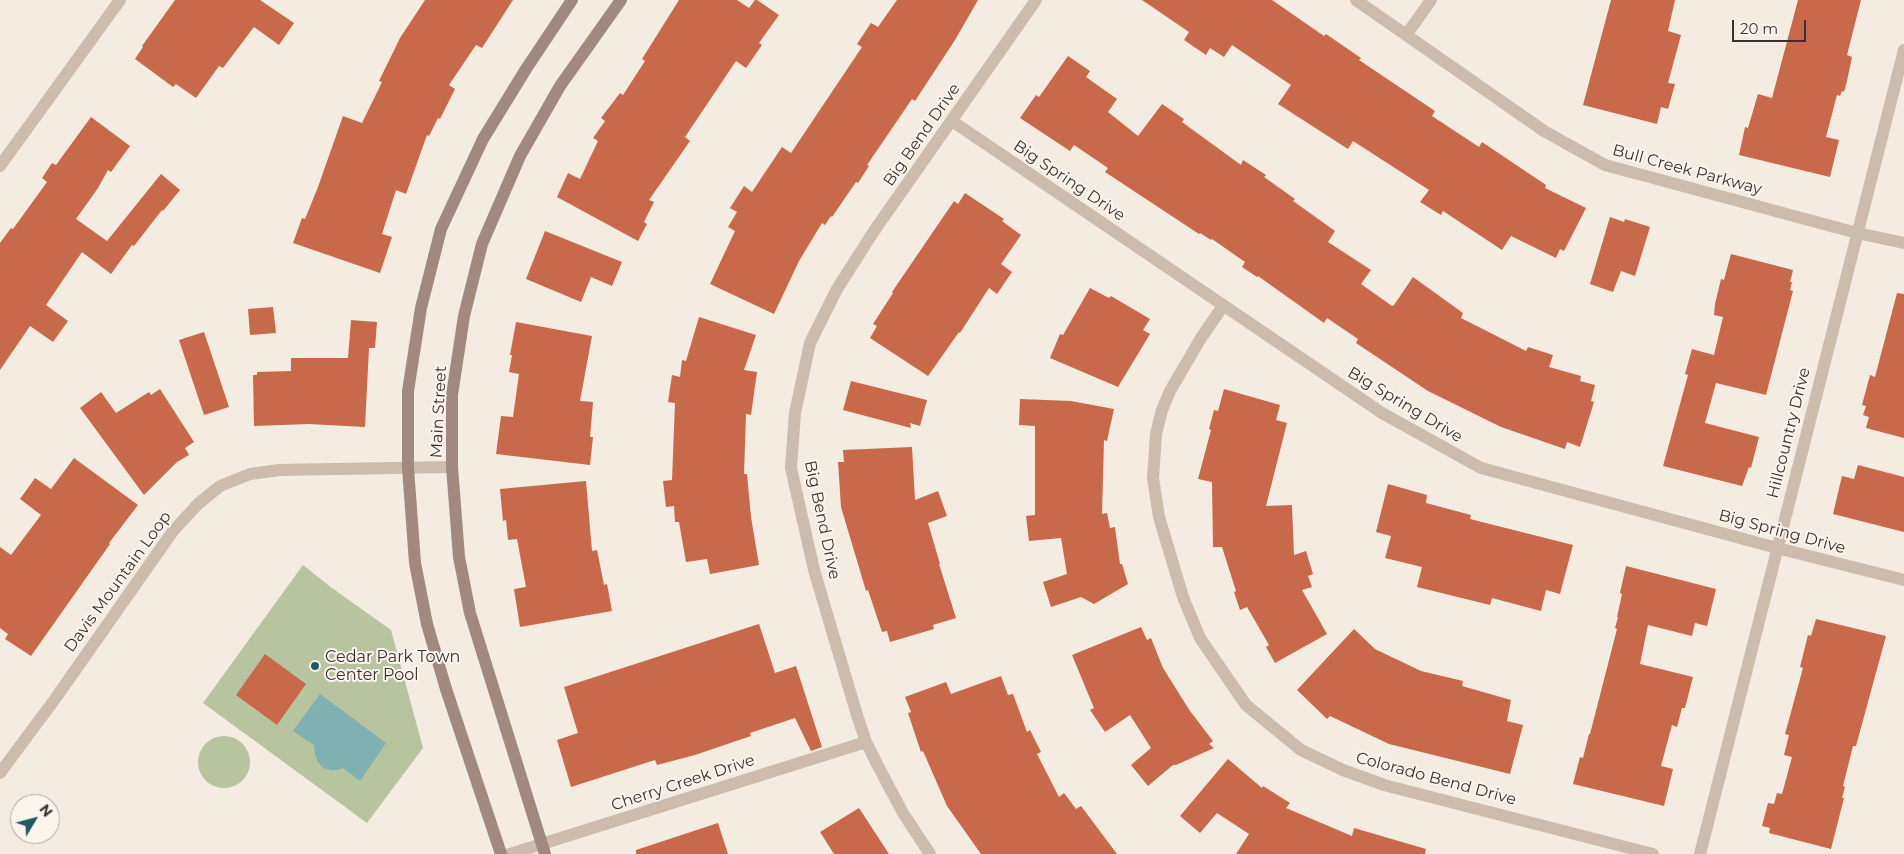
<!DOCTYPE html>
<html>
<head>
<meta charset="utf-8">
<style>
	body { margin:0 }
	#map { position:relative; width:1904px; height:854px; overflow:hidden; background:#f4ebe1; font-family:Montserrat,sans-serif }
	canvas { display:block }
	.north { position:absolute; left:10px; top:794px; width:50px; height:50px; box-sizing:border-box; background:#fbf5ee; border:1px solid #aea6a0; border-radius:50%; rotate:53deg; font-size:14px; font-weight:700; line-height:20px; text-align:center; color:#3b302b }
	.north::after { content:''; display:block; margin:auto; width:18px; height:22px; background:#1f5a5e; clip-path:polygon(50% 0,100% 100%,50% 72%,0 100%) }
	.scale { position:absolute; left:1732px; top:20px; width:74px; height:22px; box-sizing:border-box; border:2px solid #3b302b; border-top:0; padding-left:6px; font-size:15px; line-height:18px; white-space:nowrap; color:#3b302b; -webkit-text-stroke:4px #fbf5ee; paint-order:stroke }
</style>
</head>
<body>
<div id="map">
<canvas width="1904" height="854"></canvas>
<div class="north">N</div>
<div class="scale">20 m</div>
</div>
<script>
const ctx = document.querySelector('canvas').getContext('2d');
ctx.lineJoin = 'round';
function fill(path, color) { ctx.fillStyle = color; ctx.fill(path, 'evenodd'); }
function strokePath(path, color, width, dash) { ctx.strokeStyle = color; ctx.lineWidth = width; ctx.lineCap = dash ? 'butt' : 'round'; ctx.setLineDash(dash || []); ctx.stroke(path); }
function drawText(font, color, halo, rows, align = 'center') {
  ctx.font = font + ' Montserrat,sans-serif'; ctx.lineWidth = 4; ctx.setLineDash([]); ctx.textBaseline = 'middle'; ctx.strokeStyle = halo; ctx.fillStyle = color; for (const [text, x, y, turn = 0] of rows) {
    ctx.save(); ctx.translate(x, y); ctx.rotate((+turn || 0) * Math.PI / 180); ctx.textAlign = isNaN(turn) ? turn : align; if (halo) ctx.strokeText(text, 0, 0); ctx.fillText(text, 0, 0); ctx.restore();
  }
}
const green = new Path2D(`
	M303,565l29,23 59,42 32,118 -56,75 -164,-120z
	M198 762a26 26 0 1 1 52 0a26 26 0 1 1-52 0Z`);
const water = new Path2D(`
	M320,694l66,49 -26,38 -17,-13c-3,1 -9,3 -12,2 -13,-1 -17,-15 -17,-25l-21,-14z`);
const building = new Path2D(`
	M175,0h85l34,23 -15,22 -25,-18 -31,41 -4,-2 -23,32 -20,-14 -3,3 -38,-28 8,-12 -1,-1z
	M425,0h88l-31,48 -6,-3 -27,40 6,4 -15,30 -2,-1 -9,18 -2,-1 -21,59 -10,-4 -14,44 10,3 -12,36 -87,-30 9,-25 3,1 13,-32 25,-71 19,7 20,-41 -3,-1 21,-43z
	M679,0h58l12,8 6,-8h2l22,15 -20,28 3,2 -16,23 -10,-7 -51,76 5,4 -41,59 5,2 -10,20 3,2 -9,17 -81,-44 11,-24 12,6 18,-38 -5,-3 12,-17 -4,-3 19,-25 3,2 22,-34 -3,-2z
	M897,0h81l-23,40 -40,61 -3,-2 -45,66 2,1 -11,17 -2,-1 -24,35 -1,-1 -6,9 -3,-2 -23,38 -25,53 -64,-30 25,-53 -7,-4 9,-15 -7,-4 14,-22 8,6 30,-45 9,6 71,-106 -5,-3 14,-21 7,4z
	M1142,0h130l52,36 2,-2 35,24 -2,2 76,51 -3,5 47,31 3,-5 64,43 -1,3 41,20 -22,43 -4,-2 -4,9 -45,-22 -9,14 -59,-39 -2,4 -21,-13 9,-12 -76,-49 -5,8 -70,-45 13,-19 -59,-40 -8,12 -14,-9 -4,7 -22,-15 5,-8z
	M1611,0h64l-7,31 13,4 -13,48 7,1 -7,25 -7,-2 -4,17 -74,-19z
	M1798,0h63l-14,55 5,2 -5,24 -3,11 -2,-1 -2,5 -3,-1 -11,42 13,3 -9,37 -91,-22 6,-28 3,1 10,-34 14,4z
	M1068,56l22,15 -4,6 31,22 -9,13 30,24 24,-32 22,15 -2,3 59,43 2,-5 23,15 -2,2 31,22 -2,2 42,30 -7,11 43,28 -10,14 31,22 2,-1 19,-28 50,36 -2,5 65,33 2,-4 25,8 -4,12 32,9 -1,5 15,4 -4,16 3,1 -14,45 -13,-5 -2,7 -64,-22 -73,-36 -72,-48 2,-4 -31,-21 -3,5 -66,-47 -1,1 -15,-10 3,-5 -33,-23 -1,1 -11,-7 -1,1 -94,-62 3,-4 -34,-23 -4,6 -50,-33 16,-23 3,2z
	M91,117l39,29 -19,26 -3,-2 -10,18 -22,31 31,22 54,-67 19,16 -17,21 -1,-1 -28,36 -2,-1 -21,29 -29,-22 -36,53 22,16 -15,21 -23,-16 -30,44v-127l11,-15 2,1 34,-47 -5,-4 10,-15 4,2z
	M965,193l39,26 -2,2 19,14 -20,29 11,8 -15,22 -8,-6 -29,45 -1,-1 -31,44 -58,-38 7,-12 -4,-2 20,-31 -1,-1 62,-91 4,3z
	M1610,217l14,5 1,-3 25,8 -15,49 -14,-5 -8,21 -23,-8z
	M545,231l77,31 -10,24 -21,-9 -10,25 -55,-23z
	M1731,254l62,16 -3,12h2l-2,8 3,1 -27,104 -50,-12 -11,40 54,14 -8,31 -2,-1 -7,19 -79,-20 25,-91 -3,-1 7,-25 22,6 9,-38 -9,-2 1,-11 6,-25 3,1z
	M1090,288l19,10 2,-2 39,23 -7,11 7,4 -32,53 -68,-29 10,-24 3,1z
	M1897,293l7,1v144l-38,-10 3,-11 -6,-2 3,-9 -4,-1 8,-30 5,2z
	M273,307l3,26 -26,2 -2,-26z
	M699,317l57,18 -12,35 13,2 -6,43 -5,-1 -2,60h3l4,43 8,48 -49,9 -3,-15 -21,3 -7,-40h-4l-1,-16 -8,1 -3,-26 9,-1 3,-77 -7,-1 4,-27 8,2 2,-17 4,1z
	M351,320l26,2 -2,26h-6l-4,79 -56,-3 -55,2 -1,-51h4v-3l34,-1v-13h57z
	M516,322l76,14 -12,65 13,1 -3,35h3l-3,28 -94,-11 5,-38 12,1 6,-43 -10,-2 3,-17h-2z
	M204,332l25,75 -25,8 -25,-75z
	M851,381l76,19 -7,26 -10,-3 1,5 -68,-18z
	M160,389l34,53 -9,6 4,7 -12,7 -33,33 -64,-87 21,-16 15,21 33,-21 2,3z
	M1224,389l56,16 -4,15 11,3 -21,83 26,-1 2,50 12,-4 7,23 -5,2 4,11 -10,3 25,44 -52,29 -9,-16 3,-2 -22,-38 -7,3 -6,-18 2,-1 -14,-44h-9l-1,-65 -14,-3 13,-49 -2,-1 5,-19 4,1z
	M1020,399l51,2 43,8 -7,32 -3,-1 -2,74 5,-1 3,15 5,-1 5,37h2l6,20 -34,20 -13,-7 -30,10 -8,-25 24,-8 -6,-36 -32,3 -3,-25 9,-1v-89l-16,-1z
	M912,447l3,53 23,-9 9,25 -19,7 12,41h-1l17,54 -23,7 1,4 -44,13 -3,-11 -5,1 -14,-42 -2,1 -25,-84 -3,-45h6l-1,-12z
	M74,458l64,47 -29,38 1,1 -79,112 -26,-17 3,-5 -8,-6v-81l11,8 30,-40 -21,-16 15,-21 16,11z
	M1858,465l46,12v55l-71,-18 9,-38 12,3z
	M586,481l6,70 5,-1 7,35 3,-1 5,27 -92,16 -6,-38 12,-2 -9,-48 -9,1 -2,-20 -3,1 -3,-32z
	M1388,484l39,11 -1,8 45,12 -1,4 103,26 -13,49 -14,-4 -5,21 -49,-13 -2,7 -73,-18 5,-20 -37,-9 6,-22 -15,-4z
	M1626,566l90,23 -9,37 -12,-3 -3,13 -44,-11 -8,39 53,13 -8,31h-3l-5,19 -5,-2 -11,41 12,3 -9,37 -91,-22 7,-27 3,1 6,-24h1l27,-105 -2,-1 3,-11h-1l5,-23 -2,-1z
	M1816,619l70,17 -30,110h-3l-10,40 2,1 -3,11h2l-13,51 -62,-16 1,-5 -8,-2 6,-23 6,1 3,-11 5,1 10,-37 -8,-2 5,-20 -4,-1 18,-66 -3,-1 8,-32 3,1z
	M759,624l16,49 21,-7 26,81 -11,4 -16,-33 -45,15 1,3 -56,19 -38,10 -2,-5 -84,27 -14,-47 21,-7 -14,-46z
	M1141,627l6,13 4,-2 12,30 27,43 23,30 -4,3 5,4 -38,17h-3l-25,21 -17,-21 20,-17 -21,-33 -25,17 -15,-22 4,-2 -22,-53z
	M1354,629l21,20 46,22 42,10 -1,5 49,14 -4,21 16,4 -13,49 -121,-30 -59,-28 -3,3 -30,-29z
	M265,654l41,30 -29,41 -41,-30z
	M1001,676l7,19 5,-1 14,38 3,-2 11,22 -4,2 22,43 5,-4 12,16 5,-3 36,48h-136l-34,-48 -24,-55 -2,1 -13,-39 3,-1 -6,-15 41,-15 5,12z
	M1228,759l34,29 1,-2 27,17 -4,5 66,28 2,-8 72,21 -1,5h-189l13,-20 -32,-21 -17,20 -20,-17z
	M859,808l30,46h-55l-14,-22z
	M718,823l10,31h-92v-4z`);
const street = new Path2D(`
	M1356,0l188,131 61,34 252,68 47,10
	M1407,34l24,-34
	M952,121l430,292 99,55 296,80 127,32
	M0,166l120,-166
	M1223,306l-22,32 -31,53 -8,19 -6,24 -3,44 6,39 24,80 17,41 46,67 55,45 42,20 41,15 269,69
	M0,773l55,-74 118,-168 25,-27 22,-18 30,-12 29,-4 173,-3
	M510,854l356,-112
	M930,854l-27,-41 -25,-47 -12,-24 -9,-27 -43,-145 -23,-102 4,-55 15,-70 27,-54 37,-58 162,-231
	M1700,854l204,-804`);
const secondary = new Path2D(`
	M501,854l-55,-165 -19,-65 -12,-61 -7,-95v-77l13,-83 20,-79 42,-90 43,-70 46,-69
	M545,854l-75,-241 -11,-56 -7,-90v-72l12,-79 18,-72 38,-88 40,-70 61,-86`);
const markers = [
	[315,666,5,"#1f5a5e"]
];
const streetNames = [
	["Big Bend Drive",922,135,-55],
	["Bull Creek Parkway",1687,170,15],
	["Big Spring Drive",1069,181,34],
	["Big Spring Drive",1405,405,31],
	["Main Street",439,412,-87],
	["Hillcountry Drive",1789,433,-76],
	["Big Bend Drive",822,520,78],
	["Big Spring Drive",1782,532,15],
	["Davis Mountain Loop",118,582,-54],
	["Colorado Bend Drive",1436,779,15],
	["Cherry Creek Drive",683,783,-18]
];
const poiNames = [
	["Cedar Park Town",325,657],
	["Center Pool",325,675]
];
fill(green, '#b8c4a0');
fill(water, '#7fb0b2');
fill(building, '#c8694b');
strokePath(street, '#cdbbac', 12);
strokePath(secondary, '#a18a7d', 12);
for (const [x, y, r, color] of markers) { const dot = new Path2D(); dot.arc(x, y, r, 0, 2 * Math.PI); ctx.fillStyle = color; ctx.fill(dot); strokePath(dot, '#fbf5ee', 2); }
drawText('16px', '#3b302b', '#fbf5ee', streetNames);
drawText('16px', '#3b302b', '#fbf5ee', poiNames, 'left');
</script>
</body>
</html>
